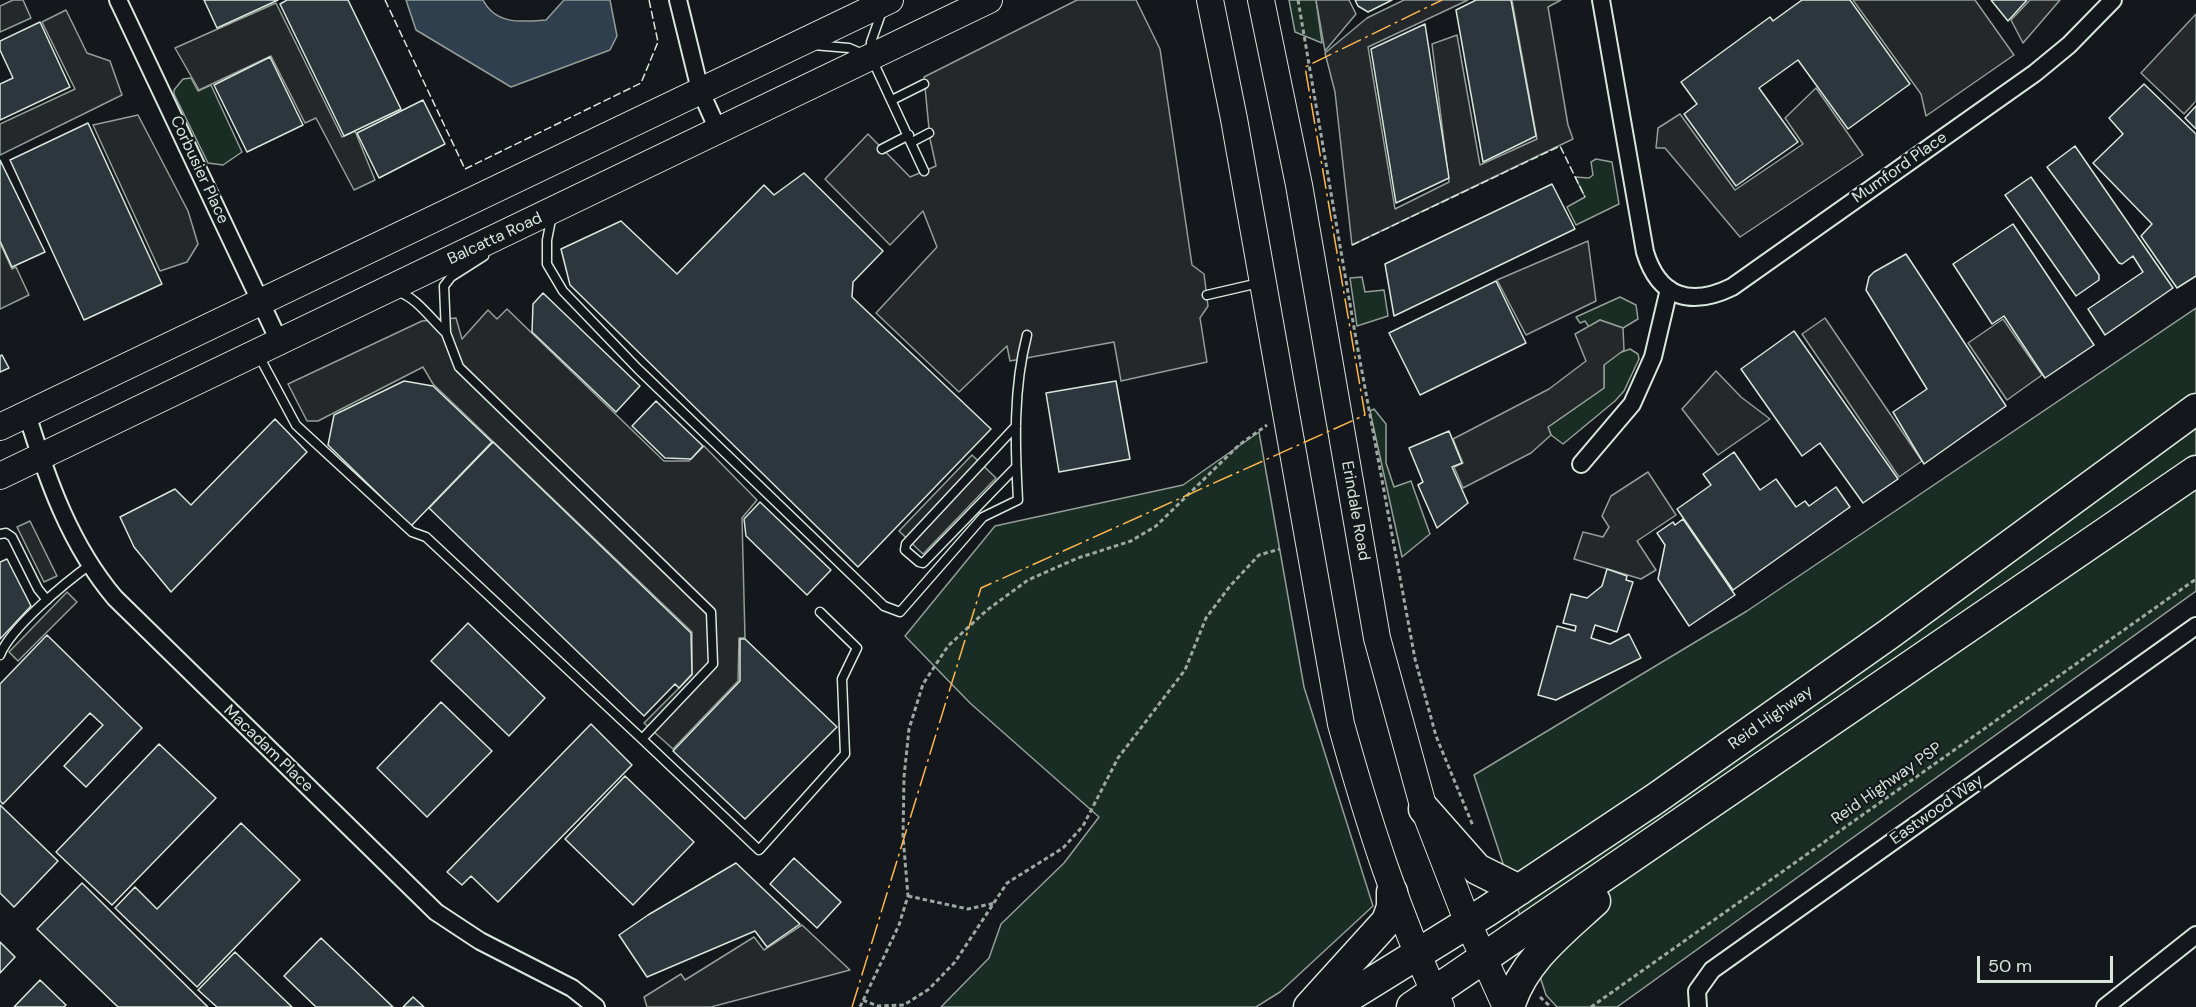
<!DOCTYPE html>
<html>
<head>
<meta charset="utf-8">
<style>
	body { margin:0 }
	#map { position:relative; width:2196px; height:1007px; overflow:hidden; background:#14181c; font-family:"DM Sans",sans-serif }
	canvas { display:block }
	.scale { position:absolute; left:1977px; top:956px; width:136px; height:27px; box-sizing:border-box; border:3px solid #d8e6dc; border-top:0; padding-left:8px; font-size:18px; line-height:21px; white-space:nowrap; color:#d8e6dc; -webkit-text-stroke:4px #14181c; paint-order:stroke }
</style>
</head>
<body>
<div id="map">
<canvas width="2196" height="1007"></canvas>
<div class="scale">50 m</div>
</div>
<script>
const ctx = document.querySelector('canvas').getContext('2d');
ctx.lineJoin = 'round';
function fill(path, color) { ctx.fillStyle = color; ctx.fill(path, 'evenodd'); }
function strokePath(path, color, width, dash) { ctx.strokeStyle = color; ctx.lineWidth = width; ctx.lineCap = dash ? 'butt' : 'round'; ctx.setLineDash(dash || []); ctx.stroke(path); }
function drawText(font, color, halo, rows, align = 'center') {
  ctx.font = font + ' "DM Sans",sans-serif'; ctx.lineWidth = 4.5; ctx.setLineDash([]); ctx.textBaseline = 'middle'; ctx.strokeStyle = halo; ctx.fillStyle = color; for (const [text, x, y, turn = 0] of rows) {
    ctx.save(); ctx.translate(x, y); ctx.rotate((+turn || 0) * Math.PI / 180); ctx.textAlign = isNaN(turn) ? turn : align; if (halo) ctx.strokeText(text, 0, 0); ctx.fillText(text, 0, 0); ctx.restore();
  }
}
const green = new Path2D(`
	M1289,0h27l6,43 -27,-11z
	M191,78l7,13 13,-6 31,67 -19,13 -15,-2 -34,-69v-4l9,-11z
	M1596,159l16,3 7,42 -43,21 -9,-18 18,-10 -10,-20 14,1 4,-3 -2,-13z
	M1362,277l3,15 19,-2 4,26 -31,10 -7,-48z
	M1620,297l16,8 2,14 -15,9 -23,-8 -11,7 -4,-6 -5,2 -4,-6z
	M2196,308v283l-579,416h-60l-11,-12 -72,-220 273,-164z
	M1630,349l8,5 1,5 -15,32 -9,10 -52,43 -12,-9 -3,-8 56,-39v-23l12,-11z
	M1374,409l12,15v39l8,24 17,-6 19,53 -28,23 -32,-146z
	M1259,432l45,255 69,219 -93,86 -24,15h-315l48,-49 12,-34 63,-61 35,-46 -129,-114 -65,-67 90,-110 188,-41z`);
const parking = new Path2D(`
	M13,0h10l8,18 -31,14v-26z
	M1077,0h59l24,49 32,216 12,9 4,32 -8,12 7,44 -86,19 -7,-39 -104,19 -3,-15 -48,46 -83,-79 61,-66 -14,-36 -33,34 -65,-66 43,-45 42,43 26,-11 -6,-27 -6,-62z
	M1316,0h33l7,14 -31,37z
	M1404,0h64l-100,47 27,162 54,-27 -17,-138 25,-9 23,130 57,-26 -25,-139h49l-13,7 20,118 5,14 -221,106 -17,-153 -10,-39 42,-35z
	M1853,0h122l39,55 -88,61 -5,-22z
	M2030,0h30l-37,43 -12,-23z
	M276,3l66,134 13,-6 20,49 -21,10 -38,-72 -11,5 -34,-67 -72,34 -24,-42z
	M66,10l21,43 23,8 12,34 -122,60v-31l75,-35 -33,-67z
	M2196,14v87l-12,13 -43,-41z
	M1816,88l47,67 -123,82 -75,-89h-9l2,-20 22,-14 55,76 68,-46 -18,-26z
	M138,115l50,96 10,33 -11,18 -27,9 -67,-146z
	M1588,241l8,60 -70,34 -29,-55z
	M0,243l12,26 4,-2 13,28 -29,14z
	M507,309l157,152h25l15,-15 53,54 -15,18 3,120h-6l-1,43 -65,68 -29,-26 48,-48v-43l-259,-248 -10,-17 -105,54h-11l-19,-37 134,-63 34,-3 6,21 26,-29 9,9z
	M1825,318l97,143 -23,16 -97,-143z
	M2003,319l39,56 -35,25 -39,-57z
	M1600,320l23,8 1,22 -20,15v23l-56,39 3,8 -20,18 -68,35 -9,-21 9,-4 -10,-24 96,-50 37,-28 -11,-27z
	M1716,371l25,26 29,22 -52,36 -36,-46z
	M972,455l24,23 -73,76 -24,-23z
	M1648,472l28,43 -39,26 19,29 -15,9 -67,-20 9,-27 20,5 6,-10 -7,-11 9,-20z
	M30,521l27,55 -13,6 -27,-55z
	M67,592l10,10 -59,59 -9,-9z
	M802,925l48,45 -139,37h-64l-3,-10 37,-23 4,6 69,-43 10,13z`);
const water = new Path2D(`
	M406,0h77c13,25 38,22 63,20l18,-20h46l7,36 -7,14 -99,37 -95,-57z`);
const building = new Path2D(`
	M204,0h74l-61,28z
	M287,0h61l53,109 -57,27 -64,-132z
	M1355,0h37l-24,12 -10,-6z
	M1476,0h35l25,136 -53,26 -27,-152z
	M1802,0h48l60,84 -62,45 -50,-69 -39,28 39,54 -62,44 -52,-72 13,-10 -16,-22 89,-65 3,4z
	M1991,0h36l-19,21z
	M40,22l30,65 -70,33v-36l13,-6 -13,-28v-9z
	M1425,24l24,154 -53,25 -25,-154z
	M270,57l33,68 -56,27 -33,-67z
	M2144,84l52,50v142l-19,12 -36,-52 11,-12 -59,-61 30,-29 -14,-16z
	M423,100l22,44 -66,34 -22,-45z
	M2196,106v23l-11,-11z
	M88,123l74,161 -78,36 -74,-160z
	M2075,146l98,142 -68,47 -17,-26 55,-37 -10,-16 -11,8 -3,-1 -72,-96z
	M0,160l45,92 -33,15 -12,-26z
	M804,173l79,78 -30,31 -1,15 139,132 -133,138 -288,-282 -9,-36 60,-28 56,53 87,-89 10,10z
	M2031,177l68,98v5l-23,16 -71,-101z
	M1552,184l23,45 -181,87 -9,-52z
	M2013,224l81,121 -49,33 -41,-62 -12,8 -39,-60z
	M1906,254l100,152 -82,58 -31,-52 34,-23 -61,-99 3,-13 5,-5z
	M1496,281l30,62 -106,52 -31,-62z
	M543,293l97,93 -24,26 -84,-80 1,-28z
	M1794,331l104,148 -35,24 -43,-60 -18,13 -61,-87z
	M2,355l7,13 -9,4v-16z
	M404,381l29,5 59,56 -81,84 -83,-81 6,-30z
	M1116,381l14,78 -71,13 -13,-79z
	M656,401l47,45 -12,13 -26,-1 -33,-32z
	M275,419l32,33 -136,140 -37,-45 -14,-30 55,-28 16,16z
	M1449,431l13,32 -10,4 16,36 -31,25 -19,-43 5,-3 -14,-34z
	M493,442l198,191 1,41 -13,14 -4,-4 -31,32 -215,-208z
	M1734,452l26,38 16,-11 20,28 9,-6 4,5 27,-19 14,20 -117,83 -56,-81 34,-24 -8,-11z
	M760,502l71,68 -24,25 -61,-59 -2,-17z
	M1683,519l52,76 -46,31 -31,-47 7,-34 -8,-12 16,-11 2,3z
	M7,559l24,47 -31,33v-77z
	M1607,569l20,7 -1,4 7,2 -16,50 -22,-7 -4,13 19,6 19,-10 12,24 -85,42 -18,-5 19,-69 18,5 1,-5 -13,-3 8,-29 16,4 15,-12z
	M468,623l77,75 -36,38 -78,-75z
	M47,635l95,93 -56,59 -22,-21 39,-41 -13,-12 -87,91 -3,-3v-117z
	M740,639h5l92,88 -92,92 -72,-68 67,-70z
	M441,702l51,49 -65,66 -50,-49z
	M591,724l41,41 -134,137 -27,-26 -9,9 -15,-13z
	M159,744l57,54 -104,107 -56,-53z
	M625,776l69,66 -61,63 -68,-66z
	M0,805l58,56 -44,46 -14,-14z
	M241,823l59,57 -103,107 -82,-79 20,-21 22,22z
	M794,858l47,44 -24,26 -47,-44z
	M736,863l64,61 -33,23 -12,-16 -108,46 -28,-42 29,-20z
	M82,883l126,124h-90l-81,-78z
	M321,938l72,69h-77l-32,-31z
	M0,942l15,15 -15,16z
	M235,952l57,55h-75l-19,-17z
	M40,980l26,25 -2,2h-50z
	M413,997l11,10h-21z`);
const path = new Path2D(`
	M1298,0l58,339 59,320 21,77 37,90
	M908,896l60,13 27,-6
	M1540,997l11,10
	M863,1000l14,6 27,-1 25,-16 26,-27 52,-79 56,-35 20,-22 35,-68 67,-88 21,-52 24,-32 29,-31 21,-6
	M860,1007l39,-82 9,-29 -5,-60 1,-59 5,-48 14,-45 25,-38 39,-36 41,-30 50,-22 53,-17 25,-15 83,-81 28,-20
	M1591,1007l605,-428`);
const lane = new Path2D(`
	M882,11l-11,31v15l53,114
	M813,45l36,3 16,7
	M892,100l32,-16
	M912,142l17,-9
	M882,149l27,-14
	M552,215l-5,25v24l16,27 75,78 246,237 16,6 83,-95 35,-17c-3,-55 -5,-111 9,-165
	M398,292c17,4 34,28 48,41
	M1207,295l52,-12
	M259,356l37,69 116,107 14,5 216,202 71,-75 -2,-52 -252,-245 -13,-34 -2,-47 7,-9 33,-21
	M1016,426l-110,118 -1,6 14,12 4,1 93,-96
	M0,534l6,-1 6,4 26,52 9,11
	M0,655c11,-28 66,-73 91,-91
	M642,739l117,111 86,-96 -3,-75 15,-31 -37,-36`);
const street = new Path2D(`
	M118,0l161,341
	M678,0l22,90 19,42
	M1601,0l44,252c14,46 46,55 87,35l303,-214 34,-28 44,-45
	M27,414c20,65 43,131 88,184l321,314 44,29 92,47 24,19
	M1581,464l51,-60 21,-47 16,-68
	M1698,1007l-1,-16 15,-21 484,-344
	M2105,1007l91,-72`);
const primary = new Path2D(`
	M1210,0l24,119 107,605c27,97 57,191 100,283
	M1261,0l38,185 78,453 47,171 44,114 38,84
	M0,427l890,-427
	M0,476l989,-476`);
const highway = new Path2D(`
	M1424,809l53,60 42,21
	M1309,1007l78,-86 5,-14v-15
	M1332,1007l155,-96 168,-112 234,-165 307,-225
	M1412,1007l784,-536
	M1509,1007c14,-46 52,-75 86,-106`);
const fence = new Path2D(`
	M385,0l80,169 176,-86 17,-41 -9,-42
	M1352,245l208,-99 25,51`);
const power = new Path2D(`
	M852,1007l129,-419 384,-173 -60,-348 137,-67`);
const streetNames = [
	["Mumford Place",1900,168,-35],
	["Corbusier Place",199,170,65],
	["Balcatta Road",495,239,-25],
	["Erindale Road",1355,511,80],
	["Reid Highway",1771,718,-35],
	["Macadam Place",268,749,44],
	["Reid Highway PSP",1887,784,-35],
	["Eastwood Way",1937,810,-35]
];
fill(green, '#1a2d24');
strokePath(green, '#939e99', 1.5);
fill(parking, '#24282b');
strokePath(parking, '#939e99', 1.5);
fill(water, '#2f3f4d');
strokePath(water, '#939e99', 1.5);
fill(building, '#2c363c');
strokePath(building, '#d8e6dc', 1.5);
strokePath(lane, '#d8e6dc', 11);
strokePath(street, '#d8e6dc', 20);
strokePath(primary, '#d8e6dc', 28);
strokePath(highway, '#d8e6dc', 33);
strokePath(path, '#9da8a2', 3, [4.5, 3]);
strokePath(lane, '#14181c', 8);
strokePath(street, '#14181c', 16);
strokePath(primary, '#14181c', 26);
strokePath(highway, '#14181c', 30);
strokePath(fence, '#d8e6dc', 1.5, [8, 3]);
strokePath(power, '#ffb74d', 1.5, [21, 4.5, 3, 4.5]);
drawText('16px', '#d8e6dc', '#14181c', streetNames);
</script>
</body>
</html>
